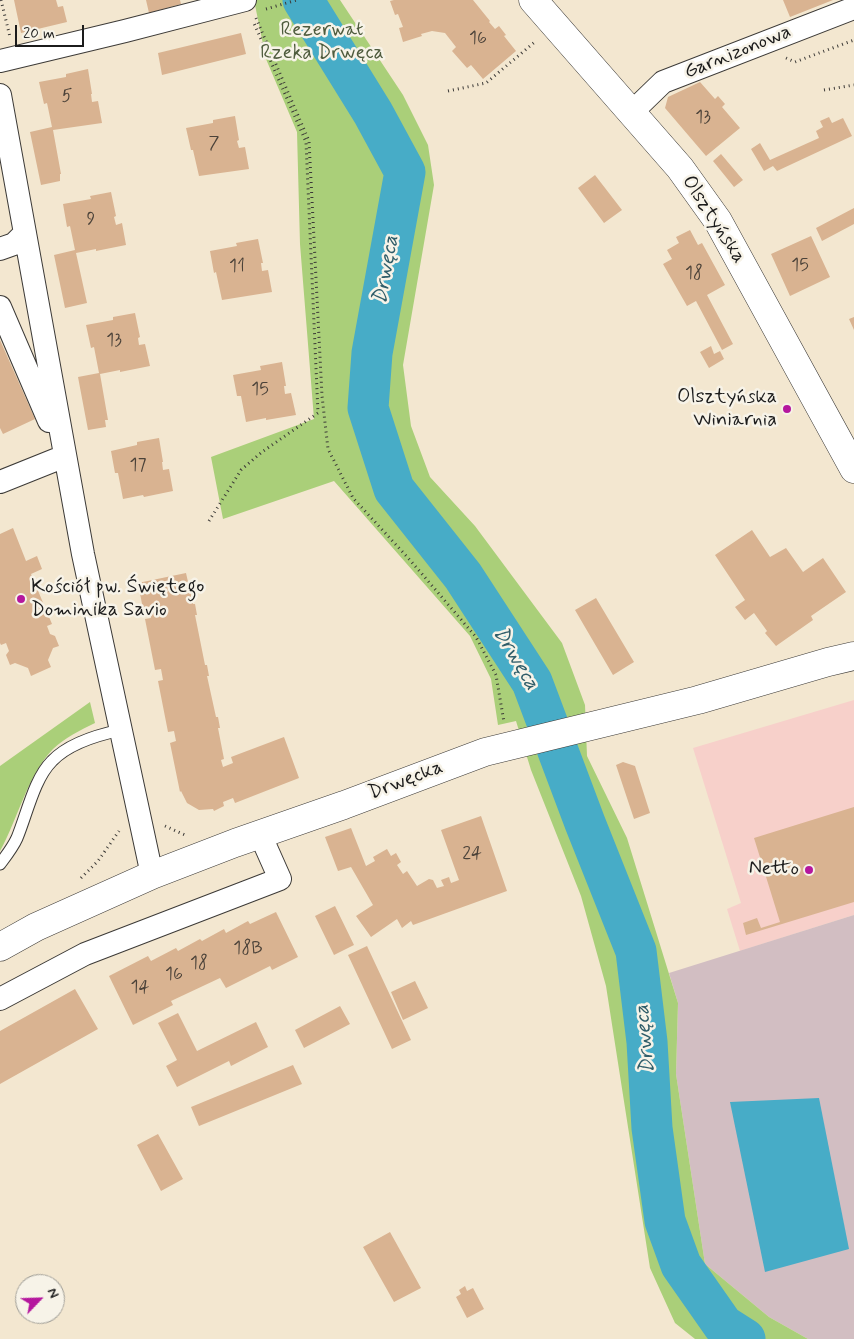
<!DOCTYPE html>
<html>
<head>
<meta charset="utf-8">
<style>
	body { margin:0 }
	#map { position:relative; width:854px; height:1339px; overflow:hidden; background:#f3e7d0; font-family:Mynerve,sans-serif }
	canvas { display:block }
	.north { position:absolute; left:15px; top:1274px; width:50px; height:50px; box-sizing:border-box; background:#f7f3e8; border:1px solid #9f9d96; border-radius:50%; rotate:66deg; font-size:14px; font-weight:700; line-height:20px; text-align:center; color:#1c1c1c }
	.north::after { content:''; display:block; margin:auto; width:18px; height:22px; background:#b5179e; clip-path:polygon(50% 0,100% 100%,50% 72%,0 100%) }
	.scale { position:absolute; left:15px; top:25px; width:69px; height:22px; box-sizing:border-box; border:2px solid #1c1c1c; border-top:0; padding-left:6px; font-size:15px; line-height:18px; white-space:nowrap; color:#1c1c1c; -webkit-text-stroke:4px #f7f3e8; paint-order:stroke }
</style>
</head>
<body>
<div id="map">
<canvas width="854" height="1339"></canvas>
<div class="north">N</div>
<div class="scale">20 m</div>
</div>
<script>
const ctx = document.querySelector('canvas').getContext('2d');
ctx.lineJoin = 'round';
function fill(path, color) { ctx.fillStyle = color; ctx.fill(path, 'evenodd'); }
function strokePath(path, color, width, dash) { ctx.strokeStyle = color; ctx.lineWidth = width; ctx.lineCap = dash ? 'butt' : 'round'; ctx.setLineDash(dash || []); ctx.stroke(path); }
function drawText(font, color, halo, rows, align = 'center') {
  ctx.font = font + ' Mynerve,sans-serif'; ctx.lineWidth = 5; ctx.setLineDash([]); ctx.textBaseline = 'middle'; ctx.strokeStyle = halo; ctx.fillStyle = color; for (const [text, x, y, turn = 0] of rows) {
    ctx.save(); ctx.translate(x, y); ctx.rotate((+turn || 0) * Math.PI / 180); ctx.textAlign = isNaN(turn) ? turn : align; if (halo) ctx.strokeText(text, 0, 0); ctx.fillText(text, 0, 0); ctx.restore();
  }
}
const built = new Path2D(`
	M854,700v215l-114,36 -13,-42 14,-6 -48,-155z`);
const industrial = new Path2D(`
	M854,915v424h-46l-39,-22 -64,-53 -29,-190 2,-71 -9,-30z`);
const green = new Path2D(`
	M254,0h86l63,95 25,50 6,40 -31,180 8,61 19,51 45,49 87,117 23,62 2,51 40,82 51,165 -2,71 29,190 64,53 39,22h-113l-20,-16 -25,-55 -44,-282 -25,-90 -50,-126 -15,-49 -18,4 -7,-46 -21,-43 -136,-155 -111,38 -12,-62 103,-38 -14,-175 -3,-112 -31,-73z
	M90,702l5,21c-15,7 -30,15 -42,26 -26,27 -35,70 -53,102v-85z`);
const water = new Path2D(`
	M819,1098l30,151 -84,23 -35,-170z`);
const river = new Path2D(`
	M303,0l70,113 32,59 -33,181 -4,55 26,81 69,87 69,106 53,141 51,128 11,91 5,86 13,93 16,44 42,60 22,14`);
const building = new Path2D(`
	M14,0h42l2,7 5,-1 4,16 -46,11z
	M146,0h34l1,4 -32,9z
	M394,0h79l17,21 -1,1 6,7 4,-3 7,9 -2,1 12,15 -33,28 -12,-14 -4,3 -15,-17 4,-4 -11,-14 -13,-2 -11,3 1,2 -19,6 -4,-14 4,-1 -5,-13 -3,1 -5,-14z
	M783,0h50l-43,17z
	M241,33l5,21 -84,21 -4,-22z
	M88,69l4,25h-1l1,8 6,-1 4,22 -49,7 8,44h-1v7l-19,4 -11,-53 22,-5 -5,-24 -3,1 -5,-22 27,-5v-3z
	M700,82l15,17 3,-3 7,8 -3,3 18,21 -34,28 -41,-48 3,-11z
	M235,116l4,24 -2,1 2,7 6,-1 4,22 -50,7 -6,-26h-2l-5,-22 27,-5v-3z
	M829,117l3,6 11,-5 9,18 -75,35 -4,-5 -9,5 -13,-22 9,-6 10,17 49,-22 -3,-7 7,-4 -3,-6z
	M721,154l22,26 -9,7 -21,-26z
	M595,175l27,35 -18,13 -26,-35z
	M111,192l5,24 -2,1 2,8 6,-2 4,22 -30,6v-2l-20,4 11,50 -22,5 -11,-53 21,-5 -5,-24 -3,1 -4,-23 28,-5 -1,-3z
	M854,208v16l-32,17 -6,-13z
	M690,230l8,15 4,-2 23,42 -18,10 26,49 -11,6 -26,-49 -9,5 -24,-42 9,-5 -5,-9 12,-7 -3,-6z
	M811,236l19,41 -40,19 -19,-42z
	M258,239l5,24h-2l1,8 6,-1 4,22 -50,8 -6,-28 -2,1 -4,-22 27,-5 -1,-3z
	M135,313l5,24 -2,1 1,7 6,-1 5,22 -30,6v-2l-20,4 8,46h-3l1,7 -18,3 -10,-53 21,-4 -5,-26 -3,1 -5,-23 27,-5v-3z
	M854,317v13l-5,-11z
	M0,340l35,79 -32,15 -3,-6z
	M711,346l3,8 6,-3 4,8 -15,9 -9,-16z
	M282,362l4,24h-2l1,8 6,-1 5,22 -30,5v-2l-20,4 -5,-26h-4l-4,-21 28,-5 -1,-4z
	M159,438l4,24h-1l1,8 6,-1 4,22 -29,6 -1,-2 -20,4 -5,-26h-3l-4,-22 26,-6v-3z
	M13,528l13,33 11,-5 5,13 -11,5 21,50 -5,2 3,8 5,2 4,10 -6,2 -5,12 3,7 -20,9 -3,-8 -13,-5 -5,2 -4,-10 3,-4 -3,-8 -5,2 -1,-2v-109z
	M752,530l18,27 16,-9 17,24 20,-14 23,34 -35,24 2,4 -37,26 -11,-13 2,-2 -13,-18 -9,7 -10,-13 10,-7 -30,-45z
	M186,573l7,31h2l2,11h-2l10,50h2l2,11h-2l9,41h2l2,11h-2l6,31 -3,1 2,7 10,-4 -2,-6 53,-20 15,41 -64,25 -2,-5 -10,4 1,4 -10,5 -1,-2 -14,1 -12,-7 -6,-12 -1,1 -10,-49 6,-2 -2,-10 -6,1 -10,-51 5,-1 -2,-11 -6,1 -10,-51 6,-1 -2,-10 -6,1 -5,-26z
	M596,598l38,64 -21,13 -38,-65z
	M623,762l12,4 15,47 -16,6 -18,-54z
	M854,807v95l-108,33 -3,-12 14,-5 4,10 19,-6 -26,-84z
	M481,816l26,75 -94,34 -2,-4 -9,7 -5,-9 -26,18 -15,-21 17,-11 -22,-38 -13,4 -13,-34 26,-9 15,38 9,-5 -2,-4 14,-8 4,7 5,-3 5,9 -4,3 6,9 4,-3 10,15 12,-7 4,1 4,8 7,-2 -3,-6 8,-3 2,6 8,-3 -18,-50z
	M335,906l19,39 -20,10 -19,-39z
	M276,912l22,45 -26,13 -2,-4 -44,22 -6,-10 -49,23 2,4 -40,20 -24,-49 39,-20 3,5 25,-13 2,3 22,-12 2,2 22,-12 2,4 22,-12 2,3z
	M367,946l44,94 -19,9 -44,-94z
	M415,981l13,27 -25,12 -12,-28z
	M75,989l23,40 -98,55v-53z
	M340,1006l10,18 -46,24 -9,-18z
	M178,1013l19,38 59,-29 12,25 -37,19 -2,-5 -52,26 -11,-21 11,-6 -19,-37z
	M293,1065l9,19 -103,42 -8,-19z
	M158,1134l25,45 -22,12 -24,-46z
	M390,1232l31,56 -27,14 -31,-55z
	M465,1286l2,5 6,-3 11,21 -17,9 -11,-21 5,-3 -2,-4z`);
const path = new Path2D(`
	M1,0l9,37
	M266,9l31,-9
	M256,18l53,123 13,255 6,53 25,49 57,62 66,77 20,38 8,47
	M786,58l9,4 59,-22
	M824,90l30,-5
	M448,91l38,-8 50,-42
	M209,521l32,-51 21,-18 56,-39 -12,-271 -53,-121
	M165,826l20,9
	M81,878l17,-17 21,-30`);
const service = new Path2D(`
	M0,864c6,-8 13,-17 17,-26 10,-24 17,-59 35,-77 17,-18 45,-26 69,-31`);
const minor = new Path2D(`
	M0,61l125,-30 120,-31
	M0,95l83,459 69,321
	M631,113l32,-31 191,-74
	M0,249l14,-5 11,-11
	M0,307l49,114
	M0,482l65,-26
	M0,999l85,-45 195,-75 -20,-45`);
const tertiary = new Path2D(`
	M533,0l147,168 38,53 136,248
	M0,947l36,-20 116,-52 83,-32 109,-38 141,-53 213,-52 130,-38 26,-6`);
const markers = [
	[787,409,5,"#b5179e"],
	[21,599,5,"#b5179e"],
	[809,870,5,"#b5179e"]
];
const numberNames = [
	["16",478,39],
	["5",67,97],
	["13",703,118],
	["7",214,144],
	["9",91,220],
	["15",800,266],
	["11",237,267],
	["18",694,274],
	["13",114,341],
	["15",260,390],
	["17",138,466],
	["24",472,854],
	["18B",248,949],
	["18",199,964],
	["16",174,975],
	["14",140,988]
];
const parkNames = [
	["Rezerwat",322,31],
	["Rzeka Drwęca",322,54]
];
const streetNames = [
	["Garnizonowa",738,53,-22],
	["Olsztyńska",713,220,57],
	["Drwęcka",406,781,-21]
];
const poiNames = [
	["Olsztyńska",777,398],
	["Winiarnia",777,421],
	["Kościół pw. Świętego",31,588,"left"],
	["Dominika Savio",31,611,"left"],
	["Netto",799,870]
];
const waterNames = [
	["Drwęca",387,270,-80],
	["Drwęca",515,659,59],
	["Drwęca",646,1039,-95]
];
fill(built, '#f7d0ca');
fill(industrial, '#d2bec2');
fill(green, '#aacf79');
fill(water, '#47acc7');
strokePath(river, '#47acc7', 41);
fill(building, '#d9b391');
strokePath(service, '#3c3a37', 13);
strokePath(minor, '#3c3a37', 24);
strokePath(tertiary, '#3c3a37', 29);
strokePath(path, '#3c3a37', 3, [1, 4]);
strokePath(service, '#fff', 11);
strokePath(minor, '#fff', 22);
strokePath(tertiary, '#fff', 28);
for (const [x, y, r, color] of markers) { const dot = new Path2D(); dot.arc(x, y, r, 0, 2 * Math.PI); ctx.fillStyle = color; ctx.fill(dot); strokePath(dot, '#f7f3e8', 2); }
drawText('18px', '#4b4239', null, numberNames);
drawText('20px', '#4e5b3d', '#f7f3e8', parkNames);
drawText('20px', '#1c1c1c', '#f7f3e8', streetNames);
drawText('20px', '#1c1c1c', '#f7f3e8', poiNames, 'right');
drawText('italic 21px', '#2f5d69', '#f7f3e8', waterNames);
</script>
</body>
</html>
